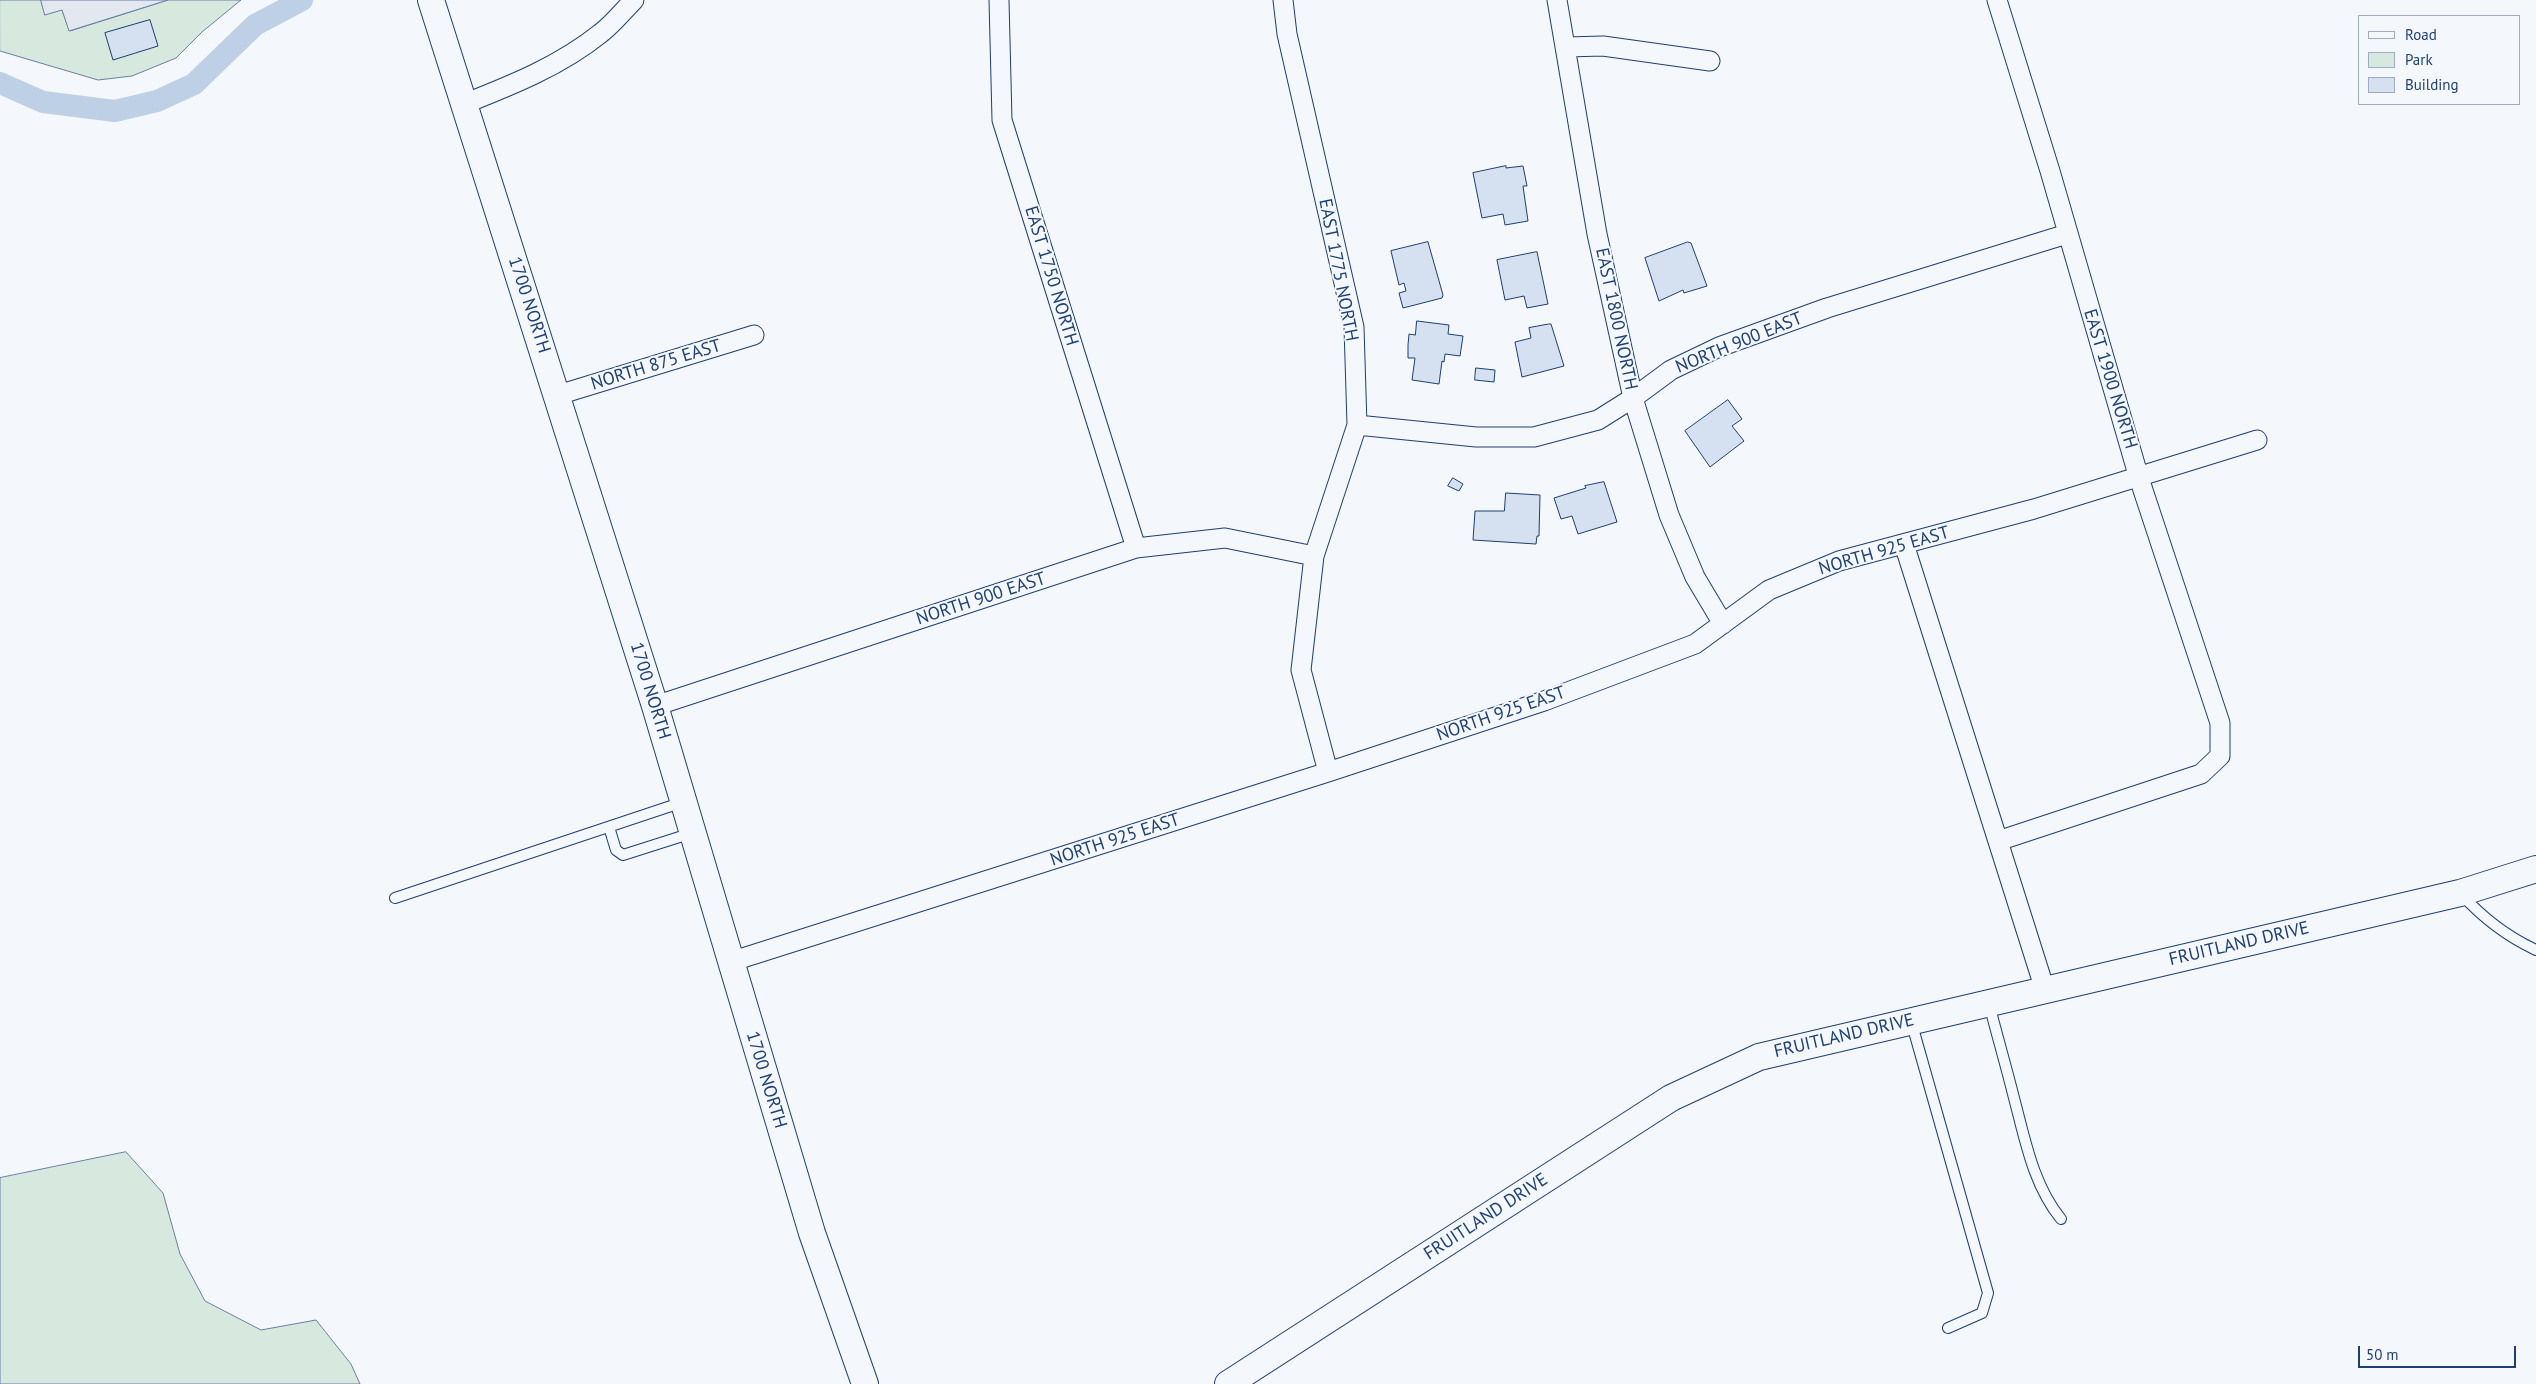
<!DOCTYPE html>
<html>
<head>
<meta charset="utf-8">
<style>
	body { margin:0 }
	#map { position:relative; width:2536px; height:1384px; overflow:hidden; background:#f4f7fb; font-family:"PT Sans",sans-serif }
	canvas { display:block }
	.legend { position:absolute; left:2358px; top:15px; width:162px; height:90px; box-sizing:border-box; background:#f4f7fb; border:1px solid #9eadc5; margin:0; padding:6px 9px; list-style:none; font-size:15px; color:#1d3f73 }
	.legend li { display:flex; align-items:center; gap:10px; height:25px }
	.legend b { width:25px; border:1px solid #9eadc5 }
	.scale { position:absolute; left:2358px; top:1346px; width:158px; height:22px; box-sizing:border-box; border:2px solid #1d3f73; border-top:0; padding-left:6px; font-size:15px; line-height:18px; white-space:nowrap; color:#1d3f73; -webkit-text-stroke:4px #f4f7fb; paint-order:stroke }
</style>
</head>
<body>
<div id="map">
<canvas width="2536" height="1384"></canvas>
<ul class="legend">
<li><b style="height:6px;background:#f4f7fb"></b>Road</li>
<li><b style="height:14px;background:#d7e8df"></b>Park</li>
<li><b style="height:14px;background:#d5e0f0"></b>Building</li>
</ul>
<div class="scale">50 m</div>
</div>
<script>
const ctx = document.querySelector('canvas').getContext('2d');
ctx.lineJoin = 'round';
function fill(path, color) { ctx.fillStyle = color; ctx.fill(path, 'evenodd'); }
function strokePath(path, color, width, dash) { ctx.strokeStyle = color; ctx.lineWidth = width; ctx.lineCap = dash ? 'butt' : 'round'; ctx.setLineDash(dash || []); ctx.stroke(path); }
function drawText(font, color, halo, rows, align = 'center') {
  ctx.font = font + ' "PT Sans",sans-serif'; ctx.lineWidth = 4; ctx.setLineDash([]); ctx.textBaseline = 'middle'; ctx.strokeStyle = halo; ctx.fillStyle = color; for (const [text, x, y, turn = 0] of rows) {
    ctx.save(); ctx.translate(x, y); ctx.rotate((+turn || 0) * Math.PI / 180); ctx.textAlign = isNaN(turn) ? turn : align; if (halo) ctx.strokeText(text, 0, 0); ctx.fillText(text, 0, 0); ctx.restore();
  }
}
const green = new Path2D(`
	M0,0h41l21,10 8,21 98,-31h73l-39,32 -26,26 -44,18 -34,4 -98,-29z
	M126,1152l37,41 17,61 25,47 56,29 55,-10 35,44 9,20h-360v-206z`);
const parking = new Path2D(`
	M41,0h127l-99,31 -7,-21 -17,5z`);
const canal = new Path2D(`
	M0,83l43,19 72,9 42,-10 37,-17 61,-59 47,-25`);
const building = new Path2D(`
	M150,20l8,26 -45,14 -8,-27z
	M1506,166v2l17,-2 4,20h-4l5,35 -23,4 -2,-11 -21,4 -9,-45z
	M1428,242l15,53 -1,3 -39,10 -4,-15 7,-2 -2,-8 -5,2 -8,-34z
	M1688,242l3,1 16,43 -23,7 -1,-3 -24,11 -14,-43z
	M1537,252l11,52 -21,4 -3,-12 -19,4 -8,-40z
	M1417,321l32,4 -1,9 15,2 -3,20 -15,-2 -1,8 -2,-1 -3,23 -27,-4 3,-22h-7v-13l1,-11 6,1z
	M1549,324h2l13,42 -42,11 -7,-35 16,-4 -2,-10z
	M1476,368l19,2 -1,12 -19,-2z
	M1728,400l14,19 -10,7 12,15 -34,26 -25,-36z
	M1453,478l10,6 -4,7 -11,-5z
	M1604,482l13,40 -39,12 -6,-18 -11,3 -7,-21 32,-10 -1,-2z
	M1506,493l34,2 -1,41h-2l-1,8 -63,-4 2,-29h29z`);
const lane = new Path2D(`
	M609,827l7,23 7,5 69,-22
	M2461,894c21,23 47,43 75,56
	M395,898l288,-96
	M1989,1004c8,31 17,62 25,94 11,41 19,87 47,121
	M1911,1021l77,272 -6,20 -34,15`);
const street = new Path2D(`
	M999,0l3,120 134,428
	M1283,0l4,34 67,293 3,98 -43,131 -13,114 27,102
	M1557,0l40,234 36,164 36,117 26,62 28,47
	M1997,0l53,171 89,307 81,245v33l-19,18 -203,67
	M1566,47l37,-1 107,15
	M464,104c48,-19 96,-38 137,-71 12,-9 22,-22 33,-33
	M558,395l196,-60
	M1357,425l119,12h58l64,-17 35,-22 38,-28 48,-23 108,-39 240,-74
	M1904,544l141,446
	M655,706l481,-158 89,-10 89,18
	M730,962l598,-190 216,-71 151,-57 74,-54 70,-29 195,-52 223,-69`);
const secondary = new Path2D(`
	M431,0l224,706 157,527 53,151
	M1228,1384l443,-286 88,-41 701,-164 76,-24`);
const streetNames = [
	["EAST 1775 NORTH",1338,270,79],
	["EAST 1750 NORTH",1051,276,73],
	["1700 NORTH",529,305,72],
	["EAST 1800 NORTH",1616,319,78],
	["NORTH 900 EAST",1739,343,-22],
	["NORTH 875 EAST",656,365,-17],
	["EAST 1900 NORTH",2110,379,73],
	["NORTH 925 EAST",1884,551,-16],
	["NORTH 900 EAST",981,599,-18],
	["1700 NORTH",650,691,73],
	["NORTH 925 EAST",1501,714,-19],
	["NORTH 925 EAST",1115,840,-18],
	["FRUITLAND DRIVE",2239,944,-13],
	["FRUITLAND DRIVE",1844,1036,-13],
	["1700 NORTH",766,1080,73],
	["FRUITLAND DRIVE",1486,1217,-33]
];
fill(green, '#d7e8df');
strokePath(green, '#687fa3', 1);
fill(parking, '#e3e8f0');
strokePath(parking, '#687fa3', 1);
strokePath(canal, '#bed0e5', 22);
fill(building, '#d5e0f0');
strokePath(building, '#1d3f73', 1);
strokePath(lane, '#1d3f73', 12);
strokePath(street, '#1d3f73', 21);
strokePath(secondary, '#1d3f73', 28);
strokePath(lane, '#f4f7fb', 10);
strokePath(street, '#f4f7fb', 19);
strokePath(secondary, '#f4f7fb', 26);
drawText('18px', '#1d3f73', '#f4f7fb', streetNames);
</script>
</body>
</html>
